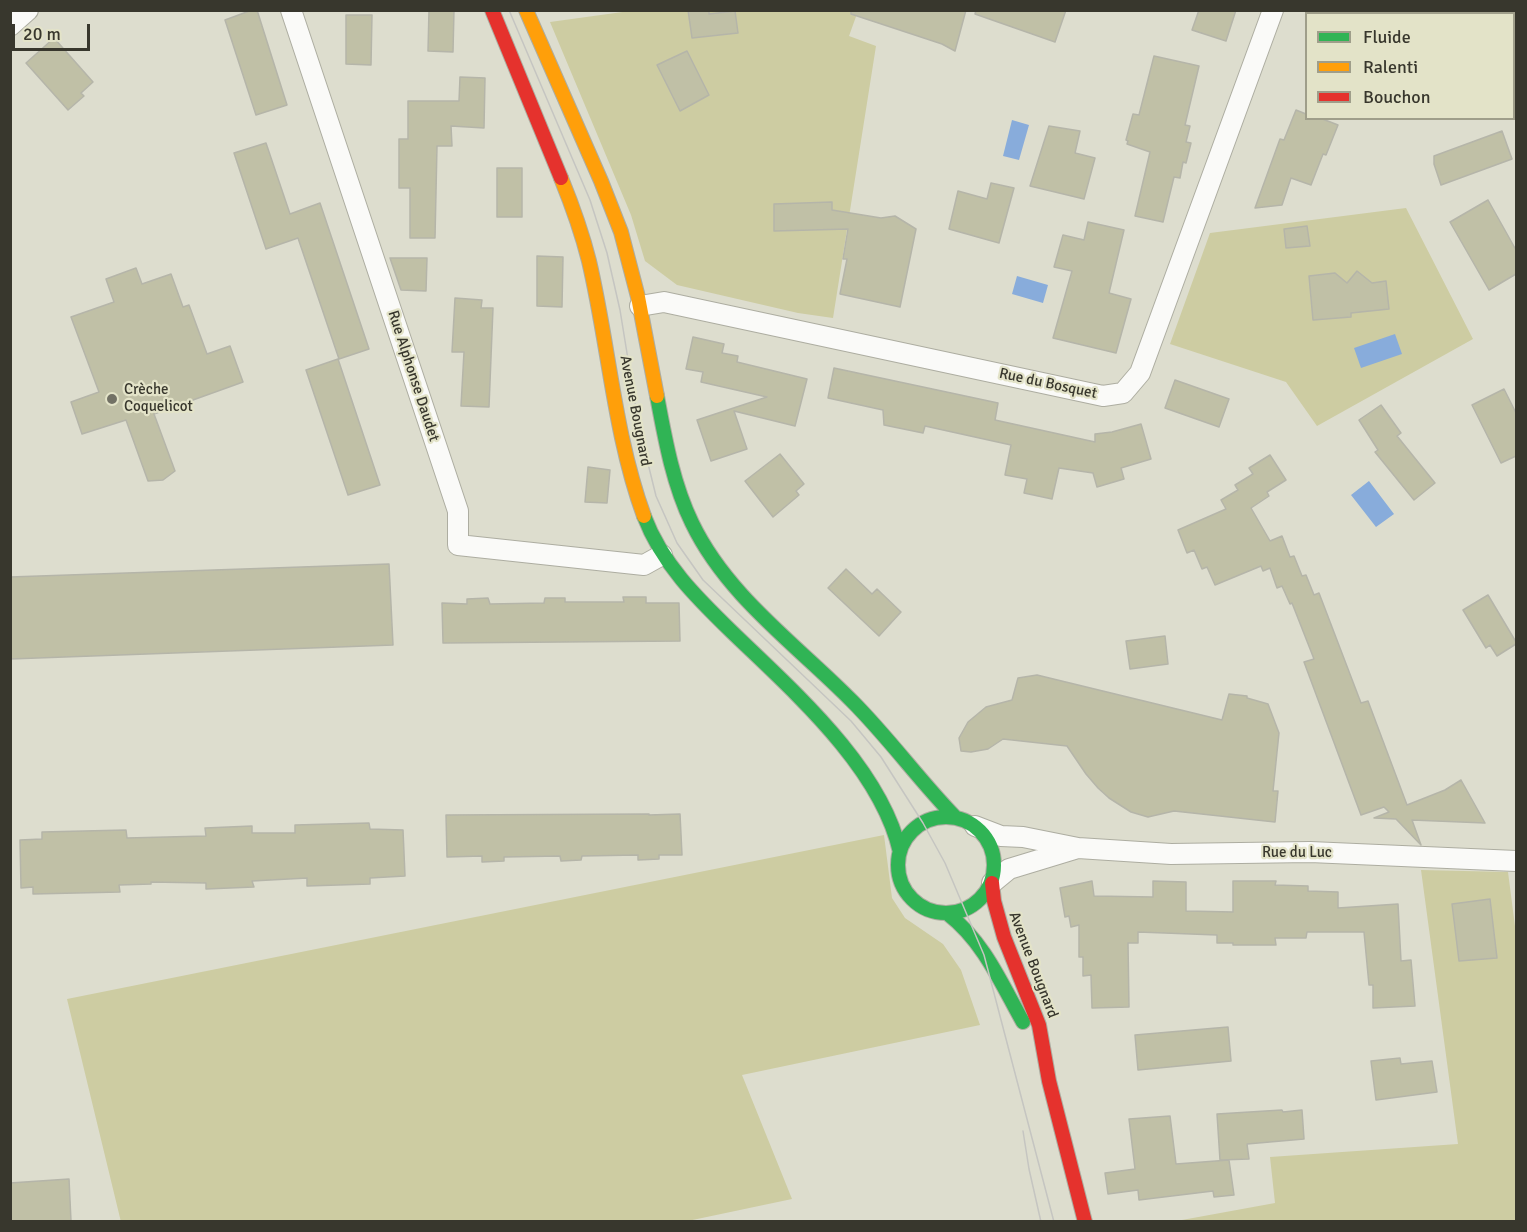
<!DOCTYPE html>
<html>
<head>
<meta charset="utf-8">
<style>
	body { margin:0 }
	#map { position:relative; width:1527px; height:1232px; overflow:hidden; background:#ddddce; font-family:Signika,sans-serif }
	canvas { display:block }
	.frame { position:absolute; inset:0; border:12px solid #38372d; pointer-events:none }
	.legend { position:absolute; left:1305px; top:12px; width:210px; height:108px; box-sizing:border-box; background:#e3e3c8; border:2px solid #9f9e8a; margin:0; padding:8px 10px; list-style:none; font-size:18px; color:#38372d }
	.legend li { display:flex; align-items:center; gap:12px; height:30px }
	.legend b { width:30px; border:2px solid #9f9e8a }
	.scale { position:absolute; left:12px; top:24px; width:78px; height:27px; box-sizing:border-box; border:3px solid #38372d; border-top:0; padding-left:8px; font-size:18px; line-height:21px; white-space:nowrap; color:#38372d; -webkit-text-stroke:4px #e3e3c8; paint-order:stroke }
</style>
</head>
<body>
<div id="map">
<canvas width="1527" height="1232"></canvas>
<div class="frame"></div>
<ul class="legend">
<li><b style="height:8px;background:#30b455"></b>Fluide</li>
<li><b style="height:8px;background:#ff9f0a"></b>Ralenti</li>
<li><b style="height:8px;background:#e5322d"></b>Bouchon</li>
</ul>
<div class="scale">20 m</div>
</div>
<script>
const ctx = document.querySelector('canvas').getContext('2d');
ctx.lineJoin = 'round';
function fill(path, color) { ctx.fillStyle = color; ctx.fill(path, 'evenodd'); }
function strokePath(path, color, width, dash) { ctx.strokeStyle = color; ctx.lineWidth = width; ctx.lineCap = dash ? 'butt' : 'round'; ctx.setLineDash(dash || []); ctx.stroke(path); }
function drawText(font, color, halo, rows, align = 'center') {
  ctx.font = font + ' Signika,sans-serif'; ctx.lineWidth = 4.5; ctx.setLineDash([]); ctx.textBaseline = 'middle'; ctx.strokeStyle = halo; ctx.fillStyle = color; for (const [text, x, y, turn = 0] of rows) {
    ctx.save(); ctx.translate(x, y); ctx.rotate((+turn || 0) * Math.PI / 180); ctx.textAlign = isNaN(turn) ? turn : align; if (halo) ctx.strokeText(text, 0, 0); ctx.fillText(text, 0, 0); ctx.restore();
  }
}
const green = new Path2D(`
	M637,10l221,1 -9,25 27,10 -43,272 -35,-5 -121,-28 -32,-24 -14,-46 -81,-193z
	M1406,208l67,131 -156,87 -31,-44 -116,-38 40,-111z
	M884,835l8,63 13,20 38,26 18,26 19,55 -238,50 50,124 -109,23h-562l-54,-223z
	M1421,870l87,2 8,62v287l-345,1 104,-19 -5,-46 188,-13z`);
const water = new Path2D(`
	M1012,120l17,5 -10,35 -16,-4z
	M1017,276l31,9 -5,18 -31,-9z
	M1395,334l7,20 -41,14 -7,-20z
	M1369,481l25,33 -18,13 -25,-32z`);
const building = new Path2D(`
	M252,10h5l30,95 -31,10 -31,-95z
	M429,10h25l-1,42 -25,-1z
	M688,10h21v4l26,-3 3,22 -46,5z
	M851,10h115l-11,41 -13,-7 -91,-30z
	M976,10h90l-11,32 -80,-28z
	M1199,10h37l-10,31 -34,-11z
	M346,15h26l-1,50 -25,-1z
	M54,38l39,44 -12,11 3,3 -16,14 -42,-47z
	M687,51l22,44 -29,16 -23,-46z
	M1154,56l45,10 -14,59 5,1 -4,16 5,1 -5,20 -3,-1 -3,16 -6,-1 -11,45 -28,-6 15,-64 -23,-8 1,-3 -2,-1 7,-26 6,1z
	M460,77l25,1 -1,50 -33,-2 1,20h-15l-2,92h-25v-50h-11v-49h9v-38h51z
	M1296,110l10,4v4h14l18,7 -12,30 -3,-1 -12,31 -20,-7 -9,27 -27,3 25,-69 4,1z
	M1049,126l31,5 -5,22 20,5 -11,41 -54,-13z
	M1502,131l10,28 -71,26 -7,-21v-8z
	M266,143l24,71 30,-11 49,146 -30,10 -41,-121 -32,11 -32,-96z
	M497,168h25v49h-25z
	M991,183l23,5 -15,55 -50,-14 9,-38 29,8z
	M1488,200l28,50v24l-27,16 -39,-68z
	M832,202v8l49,8 14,-2 21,13 -16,78 -60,-13 7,-35h-4l5,-30 -74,2v-27z
	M1088,222l36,8 -15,63 22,6 -15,54 -63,-15 19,-67 -18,-4 9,-32 21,5z
	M1307,226l3,20 -24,2 -2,-19z
	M537,256l26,1 -1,50 -25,-1z
	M390,258h37l-1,33 -25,-1z
	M136,268l6,16 29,-10 12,33 6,-2 18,49 23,-8 13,36 -89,32 21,57 -12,9 -15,1 -22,-61 -44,14 -11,-32 28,-10 -28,-75 43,-15 -8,-23z
	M1357,271l15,12 14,-2 3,28 -38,4v4l-38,3 -4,-44 26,-3 12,10z
	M455,298l27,2 -1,8h12l-4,99 -28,-1 3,-54h-12z
	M693,337l31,7 -2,9 16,3 -1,6 70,17 -12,47 -61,-15 13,38 -36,12 -14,-41 70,-23 -66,-15 2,-10 -17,-3z
	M338,359l42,126 -32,10 -42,-125z
	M834,368l164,35 -3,17 100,22v-8l17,-2 29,-8 10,35 -30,9 3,11 -27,8 -4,-14 -34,-5 -7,31 -28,-6 3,-14 -22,-4 6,-30 -86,-19 -2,7 -39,-8 -1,-15 -55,-12z
	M1175,380l54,19 -10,28 -54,-19z
	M1504,389l12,24v43l-15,7 -29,-58z
	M1381,405l20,28 -4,3 38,47 -21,17 -39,-48 3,-2 -19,-30z
	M780,454l24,30 -8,7 3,4 -26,22 -28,-36z
	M1270,455l16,25 -19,12 2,4 -18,12 19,33 12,-5 8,21 4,-1 8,20 4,-1 8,20 5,-2 42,110 7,-2 39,104 38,-15 16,-10 24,43 -73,-3 9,25 -25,-26 -22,-1 15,-6 -5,-5 -23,8 -57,-153 10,-3 -22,-56 -2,1 -8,-18 -5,2 -7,-20 -7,3 -2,-5 -46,19 -8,-18 -5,2 -8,-19 -7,3 -9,-23 48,-21 -5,-9 17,-10 -3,-5 18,-11 -4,-6z
	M588,467l22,3 -3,33 -22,-1z
	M389,564l4,81 -383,14v-82z
	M846,569l26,25 5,-5 24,23 -22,24 -51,-48z
	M1488,595l28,47v2l-19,12 -7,-11 -4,3 -23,-38z
	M623,597h23v6h33l1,38 -237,2 -1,-40 25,1v-5l21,-1 2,6 54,-1 1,-5h20v4h59z
	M1165,636l3,28 -38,5 -4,-28z
	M1037,675l185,45 7,-26 18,2v2l21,6 11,29 -6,58h5l-3,31 -101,-11 -26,6 -17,-5 -22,-14 -11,-10 -12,-14 -19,-28 -64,-7 -15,10 -17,3 -10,-1 -2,-13 9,-16 18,-15 26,-7 6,-22z
	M649,814v1l31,-1 2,41h-23v4l-21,1v-5l-56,1 -1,4 -20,1 -1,-5 -56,1v4l-22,1v-6l-35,1 -1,-42z
	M369,823l1,6 33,1 2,46 -35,2v6l-63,2v-8l-55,3 2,6 -48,2v-6l-55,-1v2l-32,1 1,7 -87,2v-7l-12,1 -1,-48 22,-1v-7l84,-2 1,8 79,-2 -1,-8 47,-2v7h43v-8z
	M1092,881l2,15 59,1v-16l33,1v29l47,1v-31h43l-1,4 33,1v5l30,1v16l60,-4 3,57 10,-1 4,46 -42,2v-23h-4l-5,-53h-57l-1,6h-31l1,7h-43v-2h-16v-8l-79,-3v11h-10l1,64 -37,1 -1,-33 -8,1v-19h-4v-32l-8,2 -2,-11 -4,1 -5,-29z
	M1490,899l7,59 -38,3 -7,-57z
	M1228,1027l3,34 -93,9 -3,-35z
	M1400,1058l1,6 31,-3 5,31 -61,8 -5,-39z
	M1282,1110l1,2 19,-2 2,29 -57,5 2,15 -29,1 -3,-46z
	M1170,1116l6,48 53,-4 5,35 -20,2 -1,-6 -74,9 -1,-10 -30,4 -3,-21 30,-4 -6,-50z
	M69,1179l2,42h-61v-38z`);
const street = new Path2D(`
	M291,10l167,501v34l186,20 18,-10
	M1454,10l8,4
	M1477,14l1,-4
	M10,26l18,-16
	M1514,32l2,1
	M640,306l24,-4 439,94 20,-3 17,-20 133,-363
	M975,826l26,10 22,1 55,11 -69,21 -17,14
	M1078,848l93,6 139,-2 206,9`);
const fast = new Path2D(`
	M657,396c8,43 16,88 35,127 35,73 105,122 160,178 37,37 67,79 103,116
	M644,516c18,48 53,82 88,116 61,59 149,135 168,220
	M898 865a48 48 0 1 1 96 0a48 48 0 1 1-96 0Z
	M948,914c36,28 53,69 75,108`);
const slow = new Path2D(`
	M526,10l75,171 20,51 17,65 19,99
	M561,178c11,27 21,55 28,83 20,85 25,173 55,255`);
const jam = new Path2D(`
	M492,10l69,168
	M992,883l2,18 10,36 35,88 10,56 36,141`);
const tram = new Path2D(`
	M509,10l81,190 17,53 13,57 19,117 17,69 21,47 26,37 148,141 30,36 42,66 22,40 39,92 70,267
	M1023,1131l6,38 12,53`);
const markers = [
	[112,399,6,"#727165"]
];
const streetNames = [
	["Rue Alphonse Daudet",413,376,72],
	["Rue du Bosquet",1048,384,12],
	["Avenue Bougnard",635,411,79],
	["Rue du Luc",1297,853],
	["Avenue Bougnard",1033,965,69]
];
const poiNames = [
	["Crèche",124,390],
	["Coquelicot",124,407]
];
fill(green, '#cdcca2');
fill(water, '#88acdb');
fill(building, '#c0c0a6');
strokePath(building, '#b5b5a9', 1.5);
strokePath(street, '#adada1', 22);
strokePath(fast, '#adada1', 16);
strokePath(slow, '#adada1', 16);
strokePath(jam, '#adada1', 16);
strokePath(street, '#fafaf8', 20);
strokePath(fast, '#30b455', 14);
strokePath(slow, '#ff9f0a', 14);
strokePath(jam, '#e5322d', 14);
strokePath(tram, '#c5c5c1', 1.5);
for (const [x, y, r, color] of markers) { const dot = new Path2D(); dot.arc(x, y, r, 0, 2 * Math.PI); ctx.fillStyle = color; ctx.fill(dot); strokePath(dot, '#e3e3c8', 2); }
drawText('15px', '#38372d', '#e3e3c8', streetNames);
drawText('15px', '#38372d', '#e3e3c8', poiNames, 'left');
</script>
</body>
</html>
